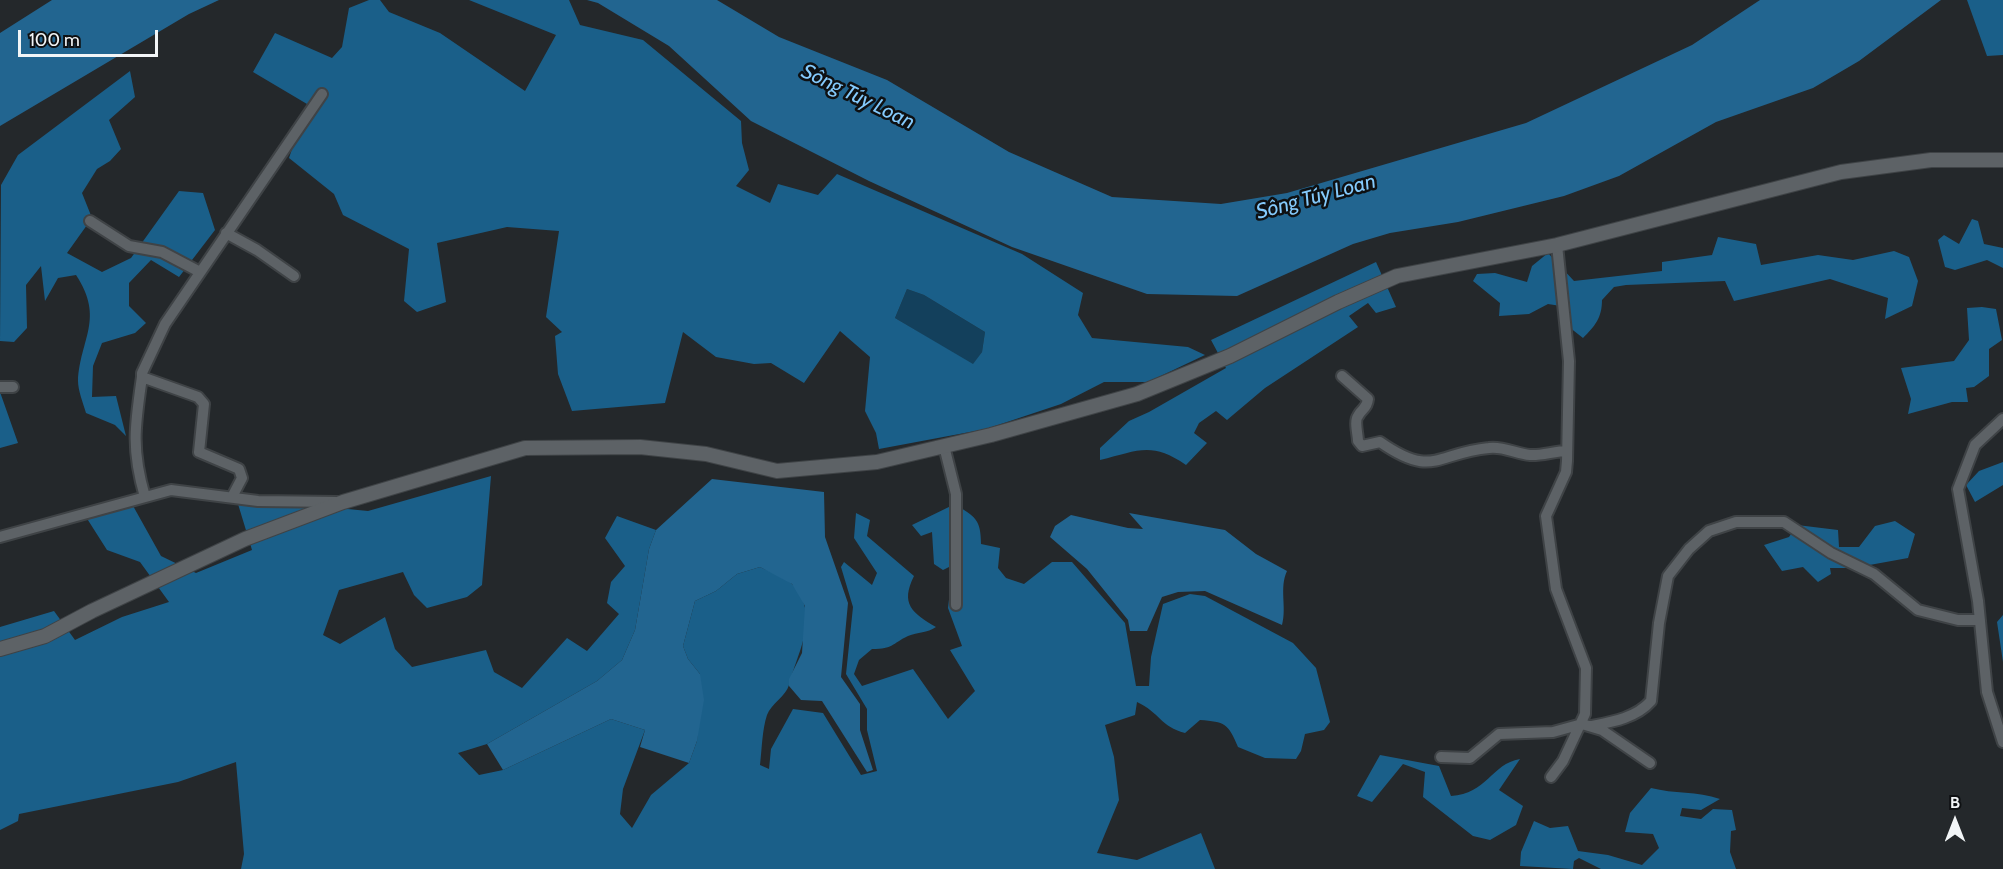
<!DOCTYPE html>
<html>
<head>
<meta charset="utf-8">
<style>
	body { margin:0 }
	#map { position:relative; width:2003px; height:869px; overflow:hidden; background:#24282b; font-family:Cabin,sans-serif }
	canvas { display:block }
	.north { position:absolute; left:1925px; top:791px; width:60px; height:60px; -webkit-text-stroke:4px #0e1012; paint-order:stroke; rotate:0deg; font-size:16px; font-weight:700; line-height:24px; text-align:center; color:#f2f5f7 }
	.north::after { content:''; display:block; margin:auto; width:21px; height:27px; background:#f2f5f7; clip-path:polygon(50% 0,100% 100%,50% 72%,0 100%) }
	.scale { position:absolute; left:18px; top:30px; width:140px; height:27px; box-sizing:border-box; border:3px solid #f2f5f7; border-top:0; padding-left:8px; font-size:18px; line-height:21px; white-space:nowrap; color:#f2f5f7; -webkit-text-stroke:4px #0e1012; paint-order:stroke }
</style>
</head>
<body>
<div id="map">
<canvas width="2003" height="869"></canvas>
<div class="north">B</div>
<div class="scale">100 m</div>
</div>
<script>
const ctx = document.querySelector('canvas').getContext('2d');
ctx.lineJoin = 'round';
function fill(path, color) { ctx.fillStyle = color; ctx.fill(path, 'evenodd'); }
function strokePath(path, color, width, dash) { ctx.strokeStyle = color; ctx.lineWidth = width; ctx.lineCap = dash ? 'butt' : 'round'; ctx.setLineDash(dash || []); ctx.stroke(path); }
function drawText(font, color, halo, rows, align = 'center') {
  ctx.font = font + ' Cabin,sans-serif'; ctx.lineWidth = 5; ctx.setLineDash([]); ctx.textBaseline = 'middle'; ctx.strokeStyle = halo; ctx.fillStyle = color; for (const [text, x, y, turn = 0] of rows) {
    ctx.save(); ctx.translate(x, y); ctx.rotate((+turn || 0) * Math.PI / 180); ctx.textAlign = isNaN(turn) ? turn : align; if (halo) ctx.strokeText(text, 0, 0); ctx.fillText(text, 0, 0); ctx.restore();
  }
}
const green = new Path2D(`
	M907,289l17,6 61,37 -3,20 -9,13 -78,-47z`);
const forest = new Path2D(`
	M369,0h11l9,12 51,21 85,58 31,-56 -87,-35h100l11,25 63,15 98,81 1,22 7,27 -13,16 34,17 8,-19 40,11 19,-21 185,80 61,39 -5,22 14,23 96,9 17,8 -57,27h-44l-43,22 -75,25 -107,20 -3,-16 -11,-22 5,-54 -30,-26 -36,52 -33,-20 -17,1 -38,-7 -33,-25 -18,71 -93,8 -14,-37 -3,-38 7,-4 -16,-15 13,-86 -52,-4 -70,16 9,59 -29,10 -13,-11 5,-52 -66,-34 -9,-21 -45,-36 18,-54 -54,-32 22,-39 57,25 10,-11 7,-39zM907,289l17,6 61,37 -3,20 -9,12 -78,-46z
	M1967,0h36v55l-16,1z
	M130,71l5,26 -26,23 12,29 -11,12 -13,8 -15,24 10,25 -25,35 35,19 29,-14 48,-67 24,2 12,37 -36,47 -28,-17 -22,23v23l17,17 -11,10 -33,10 -9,23 -1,31 24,-1 10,40 -11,-11 -29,-12c-3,-10 -8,-23 -8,-32 2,-42 27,-62 -2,-106l-18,3 -13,23 -4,-35 -15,19 1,43 -13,14 -14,-1 1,-156 17,-30z
	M1972,219l6,2 6,23 19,4v20l-16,-8 -32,10 -10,-3 -7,-27 6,-5 15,9z
	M1718,237l38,7 5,21 57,-10 35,5 41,-9 15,6 9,24 -6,25 -27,13 3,-21 -58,-19 -96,22 -9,-20 -99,4 -12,2 -12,13c0,18 -7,26 -19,38l-14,-11 -2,-20 -19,-3 -19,10 -30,2 1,-13 -27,-22 4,-7 18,-1 32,9 5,-16 16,-13 26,28 88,-10v-9l50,-7z
	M1376,262l20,45 -20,6 -8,-10 -19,13 9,11 -93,61 -38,32 -11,-9 -17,12 -5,10 13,10 -21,22c-35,-24 -48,-14 -86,-5v-12l29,-27 20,-9 77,-44 -15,-28z
	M1982,307l14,2 6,31 -13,9v27l-15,11 -8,1 2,14h-16l-44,12 3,-15 -10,-31 53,-7 15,-21 -2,-32z
	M0,392l18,51 -18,5z
	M2003,462v23l-28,17 -9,-17 13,-14z
	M491,476l-9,109 -15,12 -40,11 -13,-13 -11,-23 -64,18 -16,45 17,9 45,-27 10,32 17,18 74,-17 8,22 28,16 45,-50 20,13 32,-37 -12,-11 4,-21 14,-16 -20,-28 12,-22 39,14 -7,19 -14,81 -13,30 -25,21 -110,63 -29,9 21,22 24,-5 108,-51 34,11 -22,59 -3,25 12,14 19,-33 38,-32 8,-22 3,-67 -12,-15 -5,-13 12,-45 21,-10 21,-17 23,-7c10,5 26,10 33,18 28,30 4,69 -4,100 -3,11 -18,19 -22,30 -5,15 -5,34 -7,50l9,4 2,-20 22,-40 30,4 38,62 16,-4 -10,-41v-21l-21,-35 7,-67 -12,-40 3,-5 28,23 5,-12 -23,-35 2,-25 14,7 -3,16 47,40c-14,28 -2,37 22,51 -9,6 -18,5 -28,9 -17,8 -14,13 -36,13l-13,11 -5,14 8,12 51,-17 35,50 27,-28 -25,-41 12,-4 -14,-38 5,-43 -10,5 -9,-6 -2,-32 -11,4 -9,-11 43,-21c20,13 26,15 26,40l19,4 -2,20 8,10 18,6 28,-22h20l53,61 11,63h13l2,-29 12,-53 27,-10 15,2 88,47 23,25 14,54 -6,8 -19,4 -4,17 -5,8 -31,-1 -27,-11c-10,-24 -13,-25 -38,-27l-15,13c-24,-6 -26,-21 -48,-31l-2,13 -30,10 9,32 5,43 -22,53 40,7 64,-27 14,36h-974l3,-15 -8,-92 -58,20 -159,32 -1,7 -18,9v-203l54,-16 21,29 47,-23 47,-15 -29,-40 -33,-12 -21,-33 46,-13 29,52 35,17 56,-23 -14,-46 79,2 51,5z
	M1895,521l20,13 -7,24 -55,10h-23l1,6 -13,8 -15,-15 -21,4 -18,-26 25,-8 8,-12 41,5 1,17h20l16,-21z
	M2003,615v47l-6,-40z
	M1380,755l59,11 12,30c36,-2 40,-32 69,-37l-21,31 24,16 -7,19 -26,15 -17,-4 -50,-39 2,-25 -22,-8 -31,38 -15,-6z
	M1651,788c23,6 46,3 69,11l-19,11 -19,-2 -2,8 21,3 12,-10 19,1 4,20 -5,1 -1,21 6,17h-135l-22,-11 -5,3 -1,8 -53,-3 1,-14 13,-31 16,7 18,-2 10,25 30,4 34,10 17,-17 -6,-14 -28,-2 5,-19z`);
const water = new Path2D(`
	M52,0h167l-30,14 -189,112v-93z
	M587,0h130l62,37 108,43 122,72 103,45 109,7 66,-11 239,-70 166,-78 68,-45h181l-82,61 -46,27 -97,34 -97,54 -55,20 -106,26 -68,11 -37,11 -116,52 -90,-2 -135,-47 -143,-66 -118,-60 -82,-75 -71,-43z
	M712,479l112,13 1,45 23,66 -7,74 19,27v26l13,40 -6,2 -45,-71 -21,-1 -12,-14v-7l13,-26 3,-47 -13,-22 -32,-17 -23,7 -21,17 -21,10 -12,45 5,13 12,15 4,26 -7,41 -8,22 -49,-16 5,-17 -34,-11 -108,51 -16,-26 110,-63 25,-21 13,-30 14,-81 7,-19z
	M1129,513l96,17 31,24 31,17c-8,17 0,36 -5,54l-77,-34 -27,1 -16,5 -15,34h-17l-2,-11 -41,-51 -37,-32 5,-11 16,-11 57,13 15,1z`);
const minor = new Path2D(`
	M90,221l39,25 33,6 38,20
	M226,233l31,17 37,26
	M1342,376l26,23c-1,10 -6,9 -10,17 -4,5 0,19 0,25l4,5 18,-4c53,37 56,11 109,6 15,-2 27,6 41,7 11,1 25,-4 37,-4
	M142,377c-7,48 -11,72 3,120
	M0,387h13
	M2003,419l-28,26 -17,44 20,112 9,91 16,50
	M944,446l12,48v111
	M232,497l10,-19 -3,-9 -40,-17 5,-48 -6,-7 -56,-20v-4l23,-49 157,-230
	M0,537l171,-47 87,11 80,1
	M1591,726c21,-4 45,-8 60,-25l8,-78 9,-47 21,-27 20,-18 27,-9h48l47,31 43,21 44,36 40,10h22
	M1441,757l29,1 29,-24 54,-2 29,-8 20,6 48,33
	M1551,777l12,-16 22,-47 1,-46 -30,-79 -10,-73 20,-44 1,-11 2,-100 -12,-116`);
const tertiary = new Path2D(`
	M0,649l45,-13 47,-25 153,-72 98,-37 182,-54 115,-1 66,7 71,17 100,-9 114,-27 146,-41 93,-38 108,-54 59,-26 160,-31 284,-73 90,-12h72`);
const waterNames = [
	["Sông Túy Loan",858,97,26],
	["Sông Túy Loan",1316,197,-15]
];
fill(green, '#13405c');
fill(forest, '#1a5f89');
fill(water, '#226590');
strokePath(minor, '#3f4346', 14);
strokePath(tertiary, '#3f4346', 16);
strokePath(minor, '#5d6266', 10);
strokePath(tertiary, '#5d6266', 14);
drawText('italic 21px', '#84cafc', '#0e1012', waterNames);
</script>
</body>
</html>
